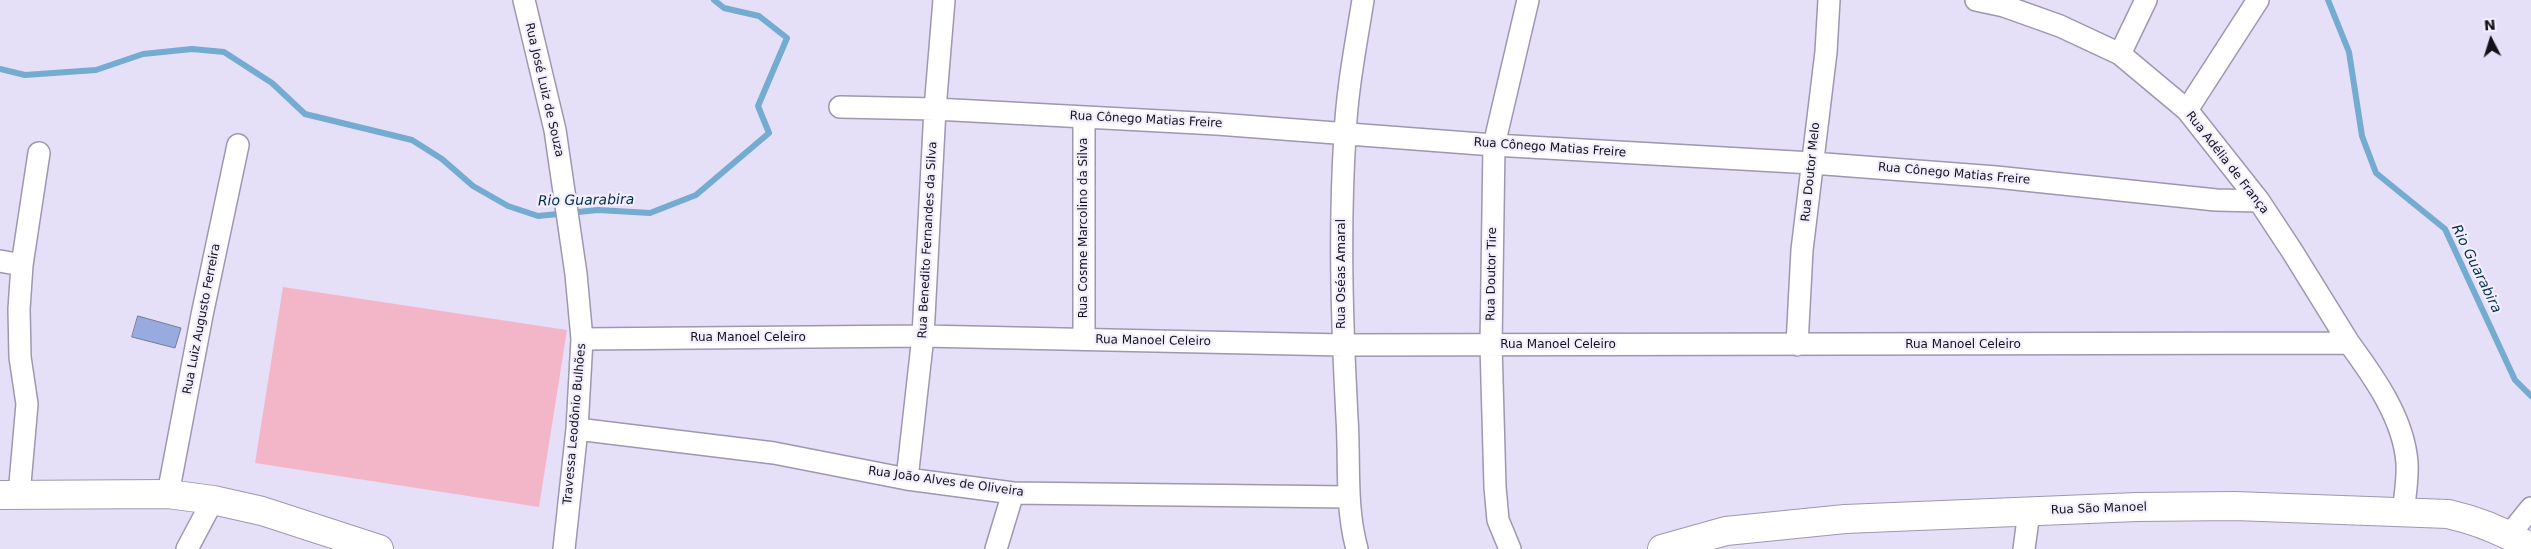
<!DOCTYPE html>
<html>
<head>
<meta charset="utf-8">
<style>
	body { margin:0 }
	#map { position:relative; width:2531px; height:549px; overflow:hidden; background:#e6dff8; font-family:"DejaVu Sans",sans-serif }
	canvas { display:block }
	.north { position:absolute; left:2466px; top:15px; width:50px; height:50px; -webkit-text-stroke:4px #f2eefd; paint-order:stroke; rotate:355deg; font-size:14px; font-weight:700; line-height:20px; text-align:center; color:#131119 }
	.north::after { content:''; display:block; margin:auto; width:18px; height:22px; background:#131119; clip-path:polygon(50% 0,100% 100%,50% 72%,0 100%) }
</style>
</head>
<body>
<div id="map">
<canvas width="2531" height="549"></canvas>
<div class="north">N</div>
</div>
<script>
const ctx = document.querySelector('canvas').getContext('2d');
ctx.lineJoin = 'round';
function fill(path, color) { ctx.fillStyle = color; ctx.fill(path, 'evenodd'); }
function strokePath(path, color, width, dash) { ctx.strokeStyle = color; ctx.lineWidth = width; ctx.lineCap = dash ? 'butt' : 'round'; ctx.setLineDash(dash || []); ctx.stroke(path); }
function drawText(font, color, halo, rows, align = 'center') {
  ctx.font = font + ' "DejaVu Sans",sans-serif'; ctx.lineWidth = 4.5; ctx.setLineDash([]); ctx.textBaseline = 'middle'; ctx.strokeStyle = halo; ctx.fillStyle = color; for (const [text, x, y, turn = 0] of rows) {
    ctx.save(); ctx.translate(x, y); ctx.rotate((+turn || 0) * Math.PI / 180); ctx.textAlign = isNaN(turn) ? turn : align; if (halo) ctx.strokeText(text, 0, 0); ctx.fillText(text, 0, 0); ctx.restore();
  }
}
const green = new Path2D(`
	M283,287l284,43 -28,177 -284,-44z`);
const stream = new Path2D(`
	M2328,0l21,52 13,84 14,37 69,56 70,151 16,16
	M0,69l25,6 71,-5 47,-16 49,-5 32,3 48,31 33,31 107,26 30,19 31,27 35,20 30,10 60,-6 52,3 46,-18 73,-62 -11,-27 29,-68 -28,-22 -35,-8 -10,-8`);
const building = new Path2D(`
	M138,316l43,12 -6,20 -43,-11z`);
const street = new Path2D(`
	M524,0l31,130 21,144 6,65 -5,90 -13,120
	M1976,0l28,6 56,20 60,28 67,56 72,91 33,50 57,92
	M2120,54l26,-54
	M840,107l95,2 282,15 277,21 318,18 184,14 220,23 43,1
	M2187,110l71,-110
	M0,261l22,4
	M582,339l341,-3 419,9 1007,-2c25,34 55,76 58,120 1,16 -2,33 -4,50
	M1084,339v-222
	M1797,345l5,-95 24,-198 3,-52
	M577,429l197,24 133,26 106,14 335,4
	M907,479l16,-143 12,-227 9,-109
	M168,494l34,-179 36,-170
	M19,495l8,-91 -7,-47 -1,-48 3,-44 17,-112
	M2510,534l21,-26
	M187,549l26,-49
	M996,549l17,-56
	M1357,549c-12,-44 -7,-87 -10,-131 -5,-95 -8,-189 -2,-283 2,-45 11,-91 18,-135
	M1510,549l-12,-29 -3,-33 -4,-142 3,-200 34,-145
	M2024,549l5,-37`);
const secondary = new Path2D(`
	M0,495l168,-1 45,6 49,11 117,38
	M1662,549l64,-18 119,-12 292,-12 98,-1 213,8c31,7 56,17 83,34`);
const streetNames = [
	["Rua José Luiz de Souza",544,90,77],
	["Rua Cônego Matias Freire",1146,120,3],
	["Rua Cônego Matias Freire",1550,148,4],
	["Rua Adélia de França",2227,163,52],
	["Rua Doutor Melo",1811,172,-84],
	["Rua Cônego Matias Freire",1954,174,5],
	["Rua Cosme Marcolino da Silva",1084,228,-90],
	["Rua Benedito Fernandes da Silva",928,240,-87],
	["Rua Oséas Amaral",1342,274,-90],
	["Rua Doutor Tire",1492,274,-89],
	["Rua Luiz Augusto Ferreira",202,319,-79],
	["Rua Manoel Celeiro",748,338],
	["Rua Manoel Celeiro",1153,341,1],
	["Rua Manoel Celeiro",1558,345],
	["Rua Manoel Celeiro",1963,345],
	["Travessa Leodônio Bulhões",575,424,-85],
	["Rua João Alves de Oliveira",946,482,8],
	["Rua São Manoel",2099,509,-2]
];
const waterNames = [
	["Rio Guarabira",586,201,-1],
	["Rio Guarabira",2476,269,64]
];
fill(green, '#f3b6c9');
strokePath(stream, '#74abd1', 6);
fill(building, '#98abe1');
strokePath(building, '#747c93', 1);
strokePath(street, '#9e97af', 24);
strokePath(secondary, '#9e97af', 30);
strokePath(street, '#fff', 21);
strokePath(secondary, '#fff', 28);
drawText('12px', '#131119', '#f2eefd', streetNames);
drawText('italic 14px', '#002e48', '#f2eefd', waterNames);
</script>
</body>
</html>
